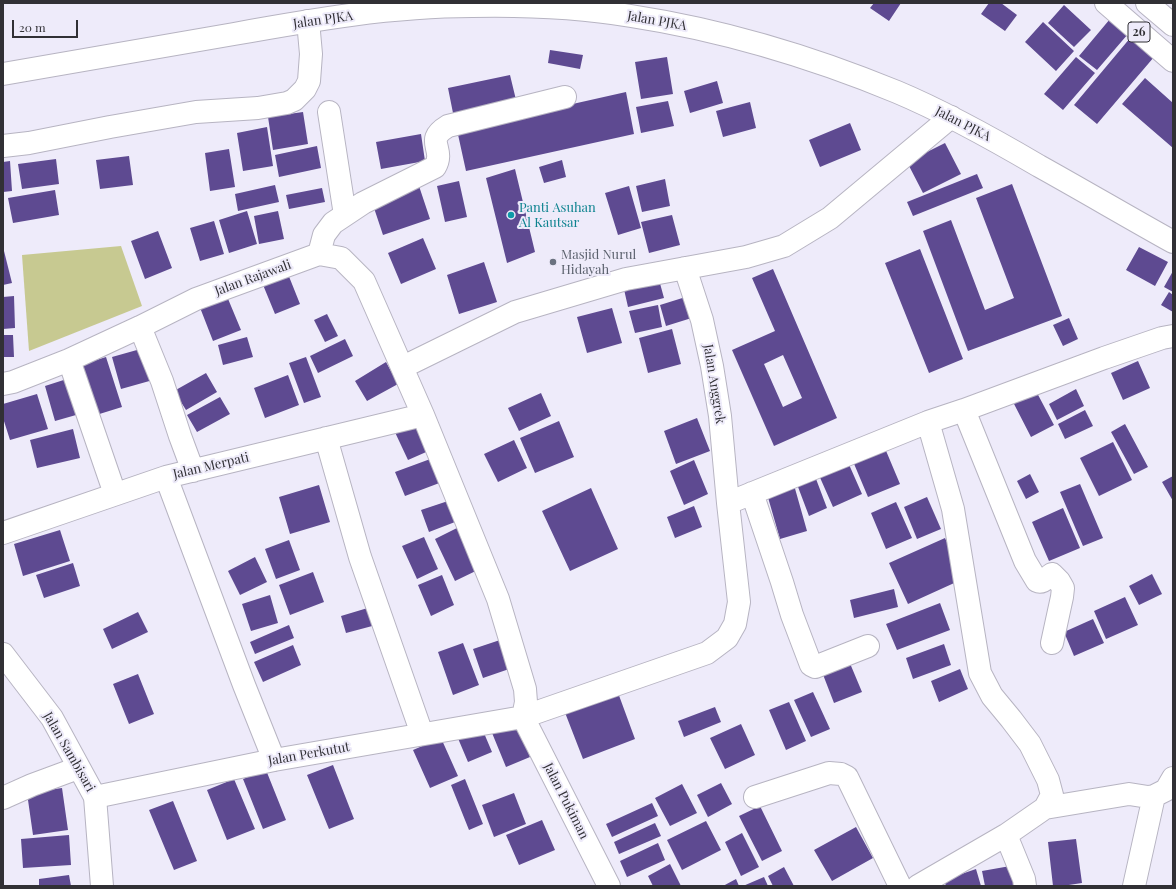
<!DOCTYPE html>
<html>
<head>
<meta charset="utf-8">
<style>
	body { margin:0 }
	#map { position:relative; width:1176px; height:889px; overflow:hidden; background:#eeebfa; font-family:"Playfair Display",serif }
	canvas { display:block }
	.frame { position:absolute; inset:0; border:4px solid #313035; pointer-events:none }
	.scale { position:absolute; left:12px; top:20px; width:66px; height:18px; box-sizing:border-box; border:2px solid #313035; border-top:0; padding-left:5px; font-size:12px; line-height:14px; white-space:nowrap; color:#313035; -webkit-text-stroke:3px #eeebfa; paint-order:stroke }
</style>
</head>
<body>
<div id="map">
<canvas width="1176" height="889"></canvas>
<div class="frame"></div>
<div class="scale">20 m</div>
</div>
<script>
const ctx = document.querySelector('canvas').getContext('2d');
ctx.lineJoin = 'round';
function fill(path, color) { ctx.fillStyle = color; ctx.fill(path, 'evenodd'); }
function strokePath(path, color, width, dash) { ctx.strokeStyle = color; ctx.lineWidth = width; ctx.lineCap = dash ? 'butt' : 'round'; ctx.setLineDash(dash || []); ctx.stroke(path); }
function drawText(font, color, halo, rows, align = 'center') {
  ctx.font = font + ' "Playfair Display",serif'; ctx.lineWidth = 4; ctx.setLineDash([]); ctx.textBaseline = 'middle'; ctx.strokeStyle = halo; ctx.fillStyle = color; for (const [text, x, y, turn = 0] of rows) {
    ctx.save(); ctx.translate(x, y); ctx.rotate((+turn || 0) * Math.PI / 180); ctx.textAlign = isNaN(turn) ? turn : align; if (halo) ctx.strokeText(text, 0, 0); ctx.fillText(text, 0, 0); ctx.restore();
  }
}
const green = new Path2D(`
	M121,246l21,60 -113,45 -7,-96z`);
const building = new Path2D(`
	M874,3h27l-12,18 -19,-13z
	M989,3h12l16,12 -12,16 -24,-17z
	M1064,5l27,25 -17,17 -26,-24z
	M1110,19l18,15 -31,36 -18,-14z
	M1043,22l31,29 -18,20 -31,-29z
	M1131,37l23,20 -57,67 -23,-19z
	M550,50l33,5 -3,14 -32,-6z
	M667,57l6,37 -32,5 -6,-37z
	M1076,57l19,16 -32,37 -19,-16z
	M510,75l7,29 -63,14 -6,-30z
	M1145,78l28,25v45l-51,-44z
	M717,81l6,22 -33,10 -6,-22z
	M626,92l8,42 -168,37 -9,-41z
	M668,101l6,25 -33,7 -5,-26z
	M750,102l6,26 -33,9 -7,-26z
	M303,112l5,32 -35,6 -5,-33z
	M850,123l11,27 -41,17 -11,-27z
	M267,127l6,39 -30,5 -6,-38z
	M421,134l4,27 -44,8 -5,-27z
	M945,143l16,31 -38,19 -16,-31z
	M317,146l4,22 -42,9 -4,-22z
	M229,149l6,38 -25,4 -5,-38z
	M129,156l4,29 -33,4 -4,-29z
	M56,159l3,25 -37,5 -4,-25z
	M562,160l4,17 -22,6 -5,-16z
	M10,161l2,30 -9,1v-30z
	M515,169l20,83 -28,11 -21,-85z
	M977,174l6,14 -70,28 -6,-14z
	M665,179l5,27 -28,6 -6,-26z
	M459,181l8,36 -22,5 -8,-36z
	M1012,184l50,132 -94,35 -45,-120 28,-11 34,90 29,-12 -38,-100z
	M275,185l4,17 -41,9 -3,-17z
	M419,186l11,33 -47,16 -11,-33z
	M629,186l12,42 -23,7 -13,-42z
	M322,188l3,14 -36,7 -3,-14z
	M55,190l4,25 -46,8 -5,-25z
	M247,211l10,33 -28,9 -10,-33z
	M278,211l6,28 -25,5 -5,-28z
	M672,215l8,30 -31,8 -8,-31z
	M214,221l10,33 -24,7 -10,-33z
	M158,231l14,37 -27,11 -14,-38z
	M423,238l13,31 -35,15 -13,-31z
	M3,247l9,36 -9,2z
	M1139,247l29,15 -13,24 -29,-16z
	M920,249l43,110 -34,14 -44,-110z
	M484,262l13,40 -38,12 -12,-39z
	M286,269l14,35 -25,10 -14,-34z
	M773,269l64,149 -63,28 -42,-96 43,-19 -23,-53zM783,355l19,43 -19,9 -19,-43z
	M1173,271v21l-9,-5z
	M658,276l6,22 -36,9 -5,-22z
	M1169,292l4,3v17l-12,-7z
	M226,294l15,36 -28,11 -14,-36z
	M692,295l6,21 -32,10 -6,-21z
	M14,296l1,32 -12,1v-32z
	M658,305l4,22 -27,6 -6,-22z
	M612,308l10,35 -35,10 -10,-36z
	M327,314l11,22 -13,6 -11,-22z
	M1069,318l9,21 -15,7 -10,-21z
	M672,329l9,35 -33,9 -9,-35z
	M3,335h10l1,22h-11z
	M247,337l6,20 -30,8 -5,-20z
	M345,339l8,17 -35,17 -8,-17z
	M144,348l9,32 -32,9 -9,-32z
	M106,357l16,50 -29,9 -16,-50z
	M306,357l15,40 -17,6 -15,-40z
	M1138,361l12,27 -27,12 -12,-27z
	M386,362l12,22 -31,17 -12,-20z
	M206,373l11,19 -31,18 -12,-19z
	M288,375l11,30 -34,13 -11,-30z
	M73,377l10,36 -28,8 -10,-35z
	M1076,389l8,17 -27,14 -8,-16z
	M1036,391l18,34 -23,12 -18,-35z
	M541,393l10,23 -32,15 -11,-23z
	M37,394l11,35 -38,11 -7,-22v-14z
	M220,397l10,17 -33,18 -10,-17z
	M1085,410l8,16 -28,13 -7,-15z
	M418,417l15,32 -25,11 -15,-32z
	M697,418l13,33 -34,13 -12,-33z
	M559,421l15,36 -39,16 -15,-35z
	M1125,424l23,43 -14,7 -23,-42z
	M73,429l7,29 -43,10 -7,-28z
	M514,440l13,28 -29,14 -14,-28z
	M1113,442l19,38 -33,16 -19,-38z
	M884,446l16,38 -32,13 -16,-38z
	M433,458l9,24 -37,14 -10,-24z
	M694,460l14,34 -24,11 -14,-34z
	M847,460l15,34 -29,13 -15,-34z
	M813,471l14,37 -18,8 -14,-37z
	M1030,474l9,18 -13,7 -9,-18z
	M1173,476v25l-11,-19z
	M1080,484l23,54 -20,8 -23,-54z
	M319,485l11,37 -40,12 -11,-37z
	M794,485l13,46 -27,8 -13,-45z
	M591,488l27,61 -48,22 -28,-60z
	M927,497l14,32 -24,10 -13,-32z
	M448,501l7,21 -26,10 -8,-22z
	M896,502l16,36 -26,11 -15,-36z
	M694,506l8,21 -27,11 -8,-21z
	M1063,508l17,40 -31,13 -17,-39z
	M463,525l21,42 -29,14 -20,-42z
	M60,530l10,31 -47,15 -9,-32z
	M424,537l14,32 -21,10 -15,-33z
	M945,538l18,41 -55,25 -19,-41z
	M289,540l11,30 -24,9 -11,-30z
	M255,557l12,25 -27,13 -12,-24z
	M73,563l7,23 -36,12 -8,-23z
	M313,572l11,30 -34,13 -11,-30z
	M1152,574l10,20 -23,11 -10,-19z
	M442,575l12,30 -23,11 -13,-31z
	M894,589l4,18 -44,11 -4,-18z
	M270,595l8,28 -27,8 -9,-27z
	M1125,597l13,28 -32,14 -12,-28z
	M940,603l10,27 -53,20 -11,-26z
	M371,607l5,18 -30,8 -5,-17z
	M138,612l10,20 -36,17 -9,-20z
	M1093,619l11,24 -30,13 -10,-24z
	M289,625l5,13 -39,16 -5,-12z
	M503,639l9,29 -29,10 -10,-29z
	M463,643l16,42 -26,10 -15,-43z
	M944,644l7,21 -38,14 -7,-21z
	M293,645l8,20 -38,17 -9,-20z
	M849,661l13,31 -28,11 -12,-31z
	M960,669l8,20 -29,13 -8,-21z
	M138,674l16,40 -25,10 -16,-40z
	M617,690l18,49 -52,20 -19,-49z
	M813,692l17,37 -19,8 -17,-37z
	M789,702l17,39 -20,9 -17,-40z
	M715,707l6,15 -37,15 -6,-16z
	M514,718l16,39 -24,10 -16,-39z
	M741,724l14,31 -30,14 -15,-31z
	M481,726l11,26 -24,10 -11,-26z
	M441,738l17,38 -28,12 -17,-38z
	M333,765l21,54 -25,10 -22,-54z
	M266,770l20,50 -23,9 -20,-50z
	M234,779l21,50 -28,11 -20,-50z
	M465,779l18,45 -14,6 -18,-45z
	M721,783l11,21 -24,13 -11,-22z
	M682,784l15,29 -27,13 -15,-28z
	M62,788l6,42 -35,5 -6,-42z
	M514,793l12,31 -32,13 -12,-32z
	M173,801l24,60 -23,9 -25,-60z
	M652,803l6,13 -46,21 -6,-13z
	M760,806l22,45 -20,10 -23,-45z
	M542,820l13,30 -36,15 -13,-30z
	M706,821l15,29 -39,20 -15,-30z
	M655,823l6,13 -42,18 -5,-12z
	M856,827l17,31 -41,23 -18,-31z
	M742,833l17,34 -18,9 -16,-34z
	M69,835l2,30 -48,3 -2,-29z
	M1076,839l6,44 -20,3h-9l-5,-44z
	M658,843l7,17 -38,17 -7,-16z
	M670,864l11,22h-28l-5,-10z
	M1016,865l4,21h-35l-3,-15z
	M784,867l10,19h-21l-5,-10z
	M976,869l5,17h-35l-2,-6z
	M69,875l2,11h-32v-7z
	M764,877l4,9h-25z
	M736,879l3,7h-16z`);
const minor = new Path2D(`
	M329,112l16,103
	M3,146l26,-3 81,-16 86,-15 62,-4 29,-5 7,-3 11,-11 4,-8 2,-27 -3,-33
	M319,254l5,-19 9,-12 30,-20 72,-36c11,-19 -12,-26 13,-41l117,-29
	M685,268l17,52 10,46 8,50 8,87
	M140,327l22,54 18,55 13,35
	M69,360l46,134
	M403,367l112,-55 111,-33 120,-22 38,-11 46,-28 121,-101
	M3,384l10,-2 56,-22 71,-33 56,-28 123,-45 22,4 23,23 59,134 75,184 27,90 1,13 -3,15 184,-64 20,-15 8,-14 4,-22 -11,-99 200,-81 36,-12 140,-52 58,-20 11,-2
	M964,410l61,151 12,20c6,3 10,-4 15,-7l7,7 4,7 -1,9 -10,46
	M326,438l34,119 62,177
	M166,477l78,208 30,75
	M752,493l30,89 10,33 19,50 4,2 53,-21
	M3,533l163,-56 257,-62
	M95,797l179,-37 249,-43 86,169
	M755,797l74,-24 12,1 6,3 53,109
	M3,798l29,-13 46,-17
	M1045,808l84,-14 19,3 6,-1 12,-6 7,-12
	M1006,835l18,44 1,7
	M918,886l88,-51 39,-27 7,-13 -4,-15 -18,-36 -19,-25 -19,-23 -12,-23 -27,-164 -25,-87
	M1134,886l20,-90`);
const major = new Path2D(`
	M3,74c77,-13 154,-27 231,-40 78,-14 158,-28 238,-28 53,-1 107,1 159,10 91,14 181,41 266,76 50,21 96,47 142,74 45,25 89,51 134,76
	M3,654l49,64 43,79 7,89`);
const highway = new Path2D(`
	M1106,3l67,58
	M1147,3l26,22`);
const markers = [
	[511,215,4,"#0f9aa8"],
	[553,262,4,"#6b7280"]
];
const shields = [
	[1139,32,22]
];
const shieldNames = [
	["26",1139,32]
];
const streetNames = [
	["Jalan PJKA",323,20,-8],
	["Jalan PJKA",657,21,10],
	["Jalan PJKA",963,124,27],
	["Jalan Rajawali",253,278,-20],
	["Jalan Anggrek",714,384,81],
	["Jalan Merpati",211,466,-13],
	["Jalan Sambisari",69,752,60],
	["Jalan Perkutut",309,754,-10],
	["Jalan Pukiman",566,801,63]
];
const cultureNames = [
	["Panti Asuhan",519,208],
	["Al Kautsar",519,223]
];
const worshipNames = [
	["Masjid Nurul",561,255],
	["Hidayah",561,270]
];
fill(green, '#c7c991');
fill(building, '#5e4a91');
strokePath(minor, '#b7b4c2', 24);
strokePath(major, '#b7b4c2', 24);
strokePath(highway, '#b7b4c2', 24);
strokePath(minor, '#fff', 22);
strokePath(major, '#fff', 22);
strokePath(highway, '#fff', 22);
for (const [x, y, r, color] of markers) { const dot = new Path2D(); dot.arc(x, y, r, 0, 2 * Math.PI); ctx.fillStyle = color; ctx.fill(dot); strokePath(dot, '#eeebfa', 1.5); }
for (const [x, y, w] of shields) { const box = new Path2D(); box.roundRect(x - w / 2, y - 10, w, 20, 3); ctx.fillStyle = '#eeebfa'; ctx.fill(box); strokePath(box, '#313035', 1); }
drawText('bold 12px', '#313035', null, shieldNames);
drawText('13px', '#313035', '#eeebfa', streetNames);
drawText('13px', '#0d838f', '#eeebfa', cultureNames, 'left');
drawText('13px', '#5b616d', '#eeebfa', worshipNames, 'left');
</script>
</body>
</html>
